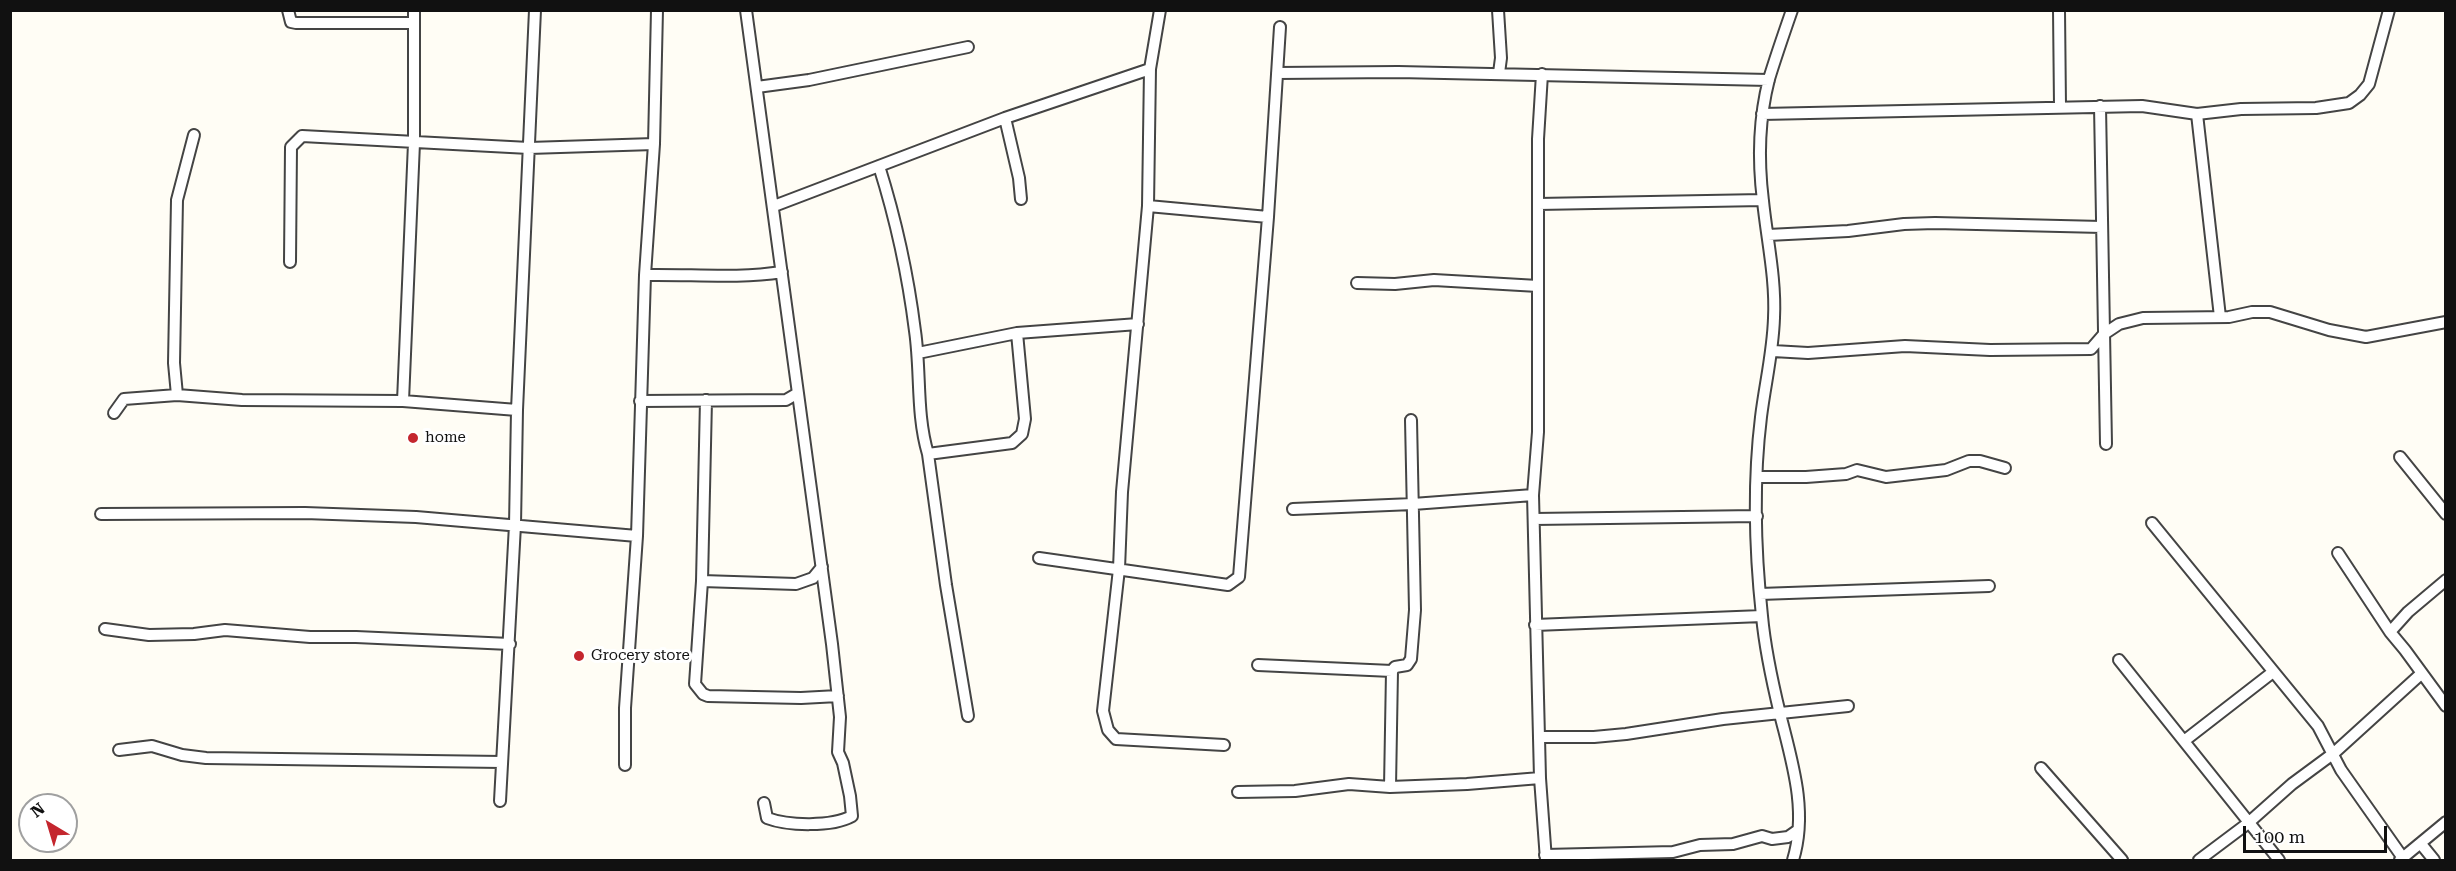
<!DOCTYPE html>
<html>
<head>
<meta charset="utf-8">
<style>
	body { margin:0 }
	#map { position:relative; width:2456px; height:871px; overflow:hidden; background:#fffdf5; font-family:"Roboto Serif",serif }
	canvas { display:block }
	.frame { position:absolute; inset:0; border:12px solid #111; pointer-events:none }
	.north { position:absolute; left:18px; top:793px; width:60px; height:60px; box-sizing:border-box; background:#fff; border:2px solid #a0a0a0; border-radius:50%; rotate:322deg; font-size:16px; font-weight:700; line-height:24px; text-align:center; color:#111 }
	.north::after { content:''; display:block; margin:auto; width:21px; height:27px; background:#c4262e; clip-path:polygon(50% 0,100% 100%,50% 72%,0 100%) }
	.scale { position:absolute; left:2243px; top:826px; width:144px; height:27px; box-sizing:border-box; border:3px solid #111; border-top:0; padding-left:8px; font-size:18px; line-height:21px; white-space:nowrap; color:#111; -webkit-text-stroke:4px #fff; paint-order:stroke }
</style>
</head>
<body>
<div id="map">
<canvas width="2456" height="871"></canvas>
<div class="frame"></div>
<div class="north">N</div>
<div class="scale">100 m</div>
</div>
<script>
const ctx = document.querySelector('canvas').getContext('2d');
ctx.lineJoin = 'round';
function strokePath(path, color, width, dash) { ctx.strokeStyle = color; ctx.lineWidth = width; ctx.lineCap = dash ? 'butt' : 'round'; ctx.setLineDash(dash || []); ctx.stroke(path); }
function drawText(font, color, halo, rows, align = 'center') {
  ctx.font = font + ' "Roboto Serif",serif'; ctx.lineWidth = 6; ctx.setLineDash([]); ctx.textBaseline = 'middle'; ctx.strokeStyle = halo; ctx.fillStyle = color; for (const [text, x, y, turn = 0] of rows) {
    ctx.save(); ctx.translate(x, y); ctx.rotate((+turn || 0) * Math.PI / 180); ctx.textAlign = isNaN(turn) ? turn : align; if (halo) ctx.strokeText(text, 0, 0); ctx.fillText(text, 0, 0); ctx.restore();
  }
}
const minor = new Path2D(`
	M288,10l3,12 5,1h117
	M746,10l86,634 8,73 -2,35 5,11 7,33 2,20c-20,11 -64,10 -85,2l-3,-15
	M1160,10l-10,59 -2,137 -26,286 -3,77 -16,142 5,19 8,9 108,6
	M1498,10l3,48 -2,15
	M1792,10c-8,23 -16,46 -23,69 -10,39 -11,82 -6,122 4,39 13,78 11,117 -1,34 -9,66 -13,99 -8,65 -6,134 1,199 3,33 10,65 18,98 12,48 28,97 13,146
	M2059,10l1,96
	M1277,73l121,-1 371,8
	M1542,74l-4,65v293l-5,63 7,283 6,82
	M757,87l52,-7 159,-33
	M2100,106l6,338
	M1762,114l380,-8 55,8 44,-5 75,-1 33,-5 11,-8 9,-11 20,-74
	M2197,114l23,203
	M1005,118l14,60 2,21
	M879,166c17,54 29,109 36,165 6,41 1,83 13,123l18,131 22,131
	M1538,204l225,-4
	M774,206l231,-88 145,-49
	M1148,206l120,11
	M1768,235l80,-4 56,-7 31,-1 167,4
	M290,262l1,-115 11,-11 227,12 125,-4
	M645,275c46,-1 92,4 137,-3
	M1357,283l38,1 39,-4 104,6
	M1773,351l35,2 97,-7 85,4 101,-1 13,-15 15,-10 24,-6 86,-1 23,-5h18l59,18 37,7 80,-15
	M918,353l99,-20 121,-9
	M177,395l-3,-32 3,-163 17,-65
	M706,400l-4,181 -7,103 8,10 5,2 93,2 37,-2
	M403,401l11,-258v-133
	M640,401l146,-1 12,-7
	M114,413l10,-14 53,-4 65,5 161,1 114,9
	M928,454l84,-11 10,-9 3,-15 -8,-86
	M2400,457l46,57
	M1758,477h48l40,-3 11,-4 29,7 60,-7 23,-9h11l25,7
	M1293,509l120,-5 120,-9
	M101,514l204,-1 111,4 221,19
	M1534,519l223,-3
	M2152,523l166,203 23,44 62,88
	M2338,553l52,79 15,18 41,56
	M1039,558l189,27 11,-8 29,-360 12,-190
	M702,581l94,3 17,-6 9,-11
	M1760,594l229,-8
	M1535,625l227,-9
	M105,629l44,6 45,-1 31,-4 85,7h46l154,7
	M2390,632l18,-20 38,-32
	M2119,660l160,200
	M1258,665l134,6
	M1539,737h55l32,-3 97,-15 125,-13
	M2184,741l89,-69
	M119,750l33,-4 30,9 24,3 296,4
	M625,765v-57l12,-172 8,-261 9,-131 3,-134
	M2041,768l81,92
	M1390,787l2,-116 3,-4 12,-2 4,-6 4,-49 -4,-190
	M1238,792l57,-1 54,-7 41,3 77,-3 73,-6
	M500,801l15,-276 2,-115 18,-400
	M2421,844l13,16
	M1545,855l128,-3 27,-7 33,-1 29,-8 10,3 16,-2 10,-7
	M2199,860l48,-36 45,-40 42,-31 88,-80
	M2400,860l46,-38`);
const markers = [
	[413,438,6,"#c4262e"],
	[579,656,6,"#c4262e"]
];
const poiNames = [
	["home",425,438],
	["Grocery store",591,656]
];
strokePath(minor, '#444', 14);
strokePath(minor, '#fff', 10);
for (const [x, y, r, color] of markers) { const dot = new Path2D(); dot.arc(x, y, r, 0, 2 * Math.PI); ctx.fillStyle = color; ctx.fill(dot); strokePath(dot, '#fff', 2); }
drawText('15px', '#111', '#fff', poiNames, 'left');
</script>
</body>
</html>
